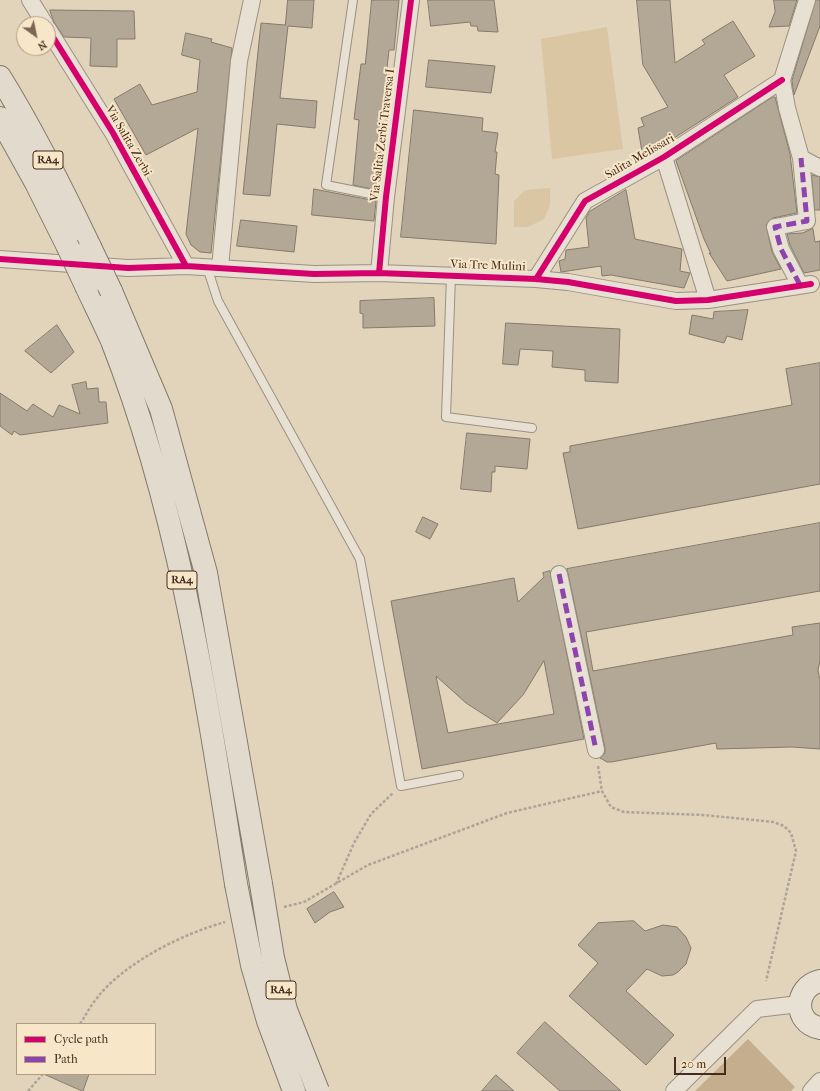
<!DOCTYPE html>
<html>
<head>
<meta charset="utf-8">
<style>
	body { margin:0 }
	#map { position:relative; width:820px; height:1091px; overflow:hidden; background:#e2d4ba; font-family:"IM FELL French Canon",serif }
	canvas { display:block }
	.legend { position:absolute; left:16px; top:1023px; width:140px; height:52px; box-sizing:border-box; background:#f7e6c8; border:1px solid #b09c84; margin:0; padding:5px 7px; list-style:none; font-size:12px; color:#452c1e }
	.legend li { display:flex; align-items:center; gap:8px; height:20px }
	.legend b { width:20px; border:1px solid #b09c84 }
	.north { position:absolute; left:16px; top:16px; width:40px; height:40px; box-sizing:border-box; background:#f7e6c8; border:1px solid #b09c84; border-radius:50%; rotate:147deg; font-size:11px; font-weight:700; line-height:16px; text-align:center; color:#452c1e }
	.north::after { content:''; display:block; margin:auto; width:14px; height:18px; background:#7c6755; clip-path:polygon(50% 0,100% 100%,50% 72%,0 100%) }
	.scale { position:absolute; left:674px; top:1057px; width:52px; height:18px; box-sizing:border-box; border:2px solid #452c1e; border-top:0; padding-left:5px; font-size:12px; line-height:14px; white-space:nowrap; color:#452c1e; -webkit-text-stroke:3px #f7e6c8; paint-order:stroke }
</style>
</head>
<body>
<div id="map">
<canvas width="820" height="1091"></canvas>
<ul class="legend">
<li><b style="height:5px;background:#d6006c"></b>Cycle path</li>
<li><b style="height:5px;background:#8e44ad"></b>Path</li>
</ul>
<div class="north">N</div>
<div class="scale">20 m</div>
</div>
<script>
const ctx = document.querySelector('canvas').getContext('2d');
ctx.lineJoin = 'round';
function fill(path, color) { ctx.fillStyle = color; ctx.fill(path, 'evenodd'); }
function strokePath(path, color, width, dash) { ctx.strokeStyle = color; ctx.lineWidth = width; ctx.lineCap = dash ? 'butt' : 'round'; ctx.setLineDash(dash || []); ctx.stroke(path); }
function drawText(font, color, halo, rows, align = 'center') {
  ctx.font = font + ' "IM FELL French Canon",serif'; ctx.lineWidth = 4; ctx.setLineDash([]); ctx.textBaseline = 'middle'; ctx.strokeStyle = halo; ctx.fillStyle = color; for (const [text, x, y, turn = 0] of rows) {
    ctx.save(); ctx.translate(x, y); ctx.rotate((+turn || 0) * Math.PI / 180); ctx.textAlign = isNaN(turn) ? turn : align; if (halo) ctx.strokeText(text, 0, 0); ctx.fillText(text, 0, 0); ctx.restore();
  }
}
const green = new Path2D(`
	M607,27l16,122 -71,10 -11,-120z
	M550,188v17l-6,14 -16,8h-14v-26l11,-11z`);
const water = new Path2D(`
	M748,1039l47,48 -4,4h-96z`);
const building = new Path2D(`
	M288,0h26l-2,28 -24,-2 -8,72 37,3 -2,27 -38,-4 -7,72 -27,-2 18,-171 24,2z
	M372,0h27l-5,50h-5l-8,72 5,1 -9,67 -24,-5 6,-65 -5,-1 7,-55h4z
	M428,0h66l4,32 -20,-1 -1,-5h-6l-1,-4 -39,4z
	M637,0h33l5,63 30,-19 -3,-4 31,-19 22,35 -31,19 14,22 -95,61 -5,-30 6,-2 -3,-8 27,-11 -25,-42z
	M774,0h23l-8,26 -20,1 6,-15z
	M816,0h4v26l-26,69 -2,-14z
	M50,10l84,1 1,28h-18v28l-27,-1 1,-28 -27,-1 -10,-15z
	M186,33l26,6 -1,3 21,6 -21,205 -11,-1 -9,-7 -5,-11 12,-106 -52,27 -32,-56 26,-15 12,21 45,-13 3,-32 -18,-5z
	M429,60l66,6 -4,27 -65,-6z
	M773,97h2l15,57 7,59 -24,5 -7,7 6,27 9,17 -54,12 -18,-28 2,1 -7,-15 -28,-78z
	M414,110l69,8 -1,13 16,2 -3,19h2l-2,22 4,1 -3,69 -95,-7z
	M812,175l8,2v33h-5z
	M314,189l62,12 -2,20 -62,-6z
	M626,190l9,49 47,10 -2,22 10,2 -6,15 -73,-13 -9,1 -1,-10 -40,6 -2,-11 6,-2 1,-9 23,-3 -3,-29 3,-6z
	M241,220l56,6 -3,26 -57,-6z
	M813,229l2,13 5,-1v29l-16,3 -14,-28 -3,-11 15,-1z
	M434,298l1,28 -72,2v-14l-3,-1v-12z
	M748,310l-6,30 -15,-4 -3,7 -35,-9 3,-19 21,4 1,-7z
	M506,323l114,6 -2,54 -33,-2v-11l-33,-3 1,-16 -33,-2 -2,16 -15,-1z
	M57,325l17,27 -23,21 -26,-22z
	M820,363v121l-242,45 -15,-76 7,-1v-6l222,-41 -6,-36z
	M86,382l1,7 11,-1 1,14h7l2,21 -88,12 -6,-4 -2,4 -12,-9v-33l27,18 6,-7 20,13 6,-12 21,9 -8,-29z
	M467,433l63,6 -3,30 -32,-3v6h-3l-1,20 -30,-3z
	M423,517l15,7 -8,15 -14,-7z
	M820,523v68l-234,41 7,39 200,-36 -1,-8 28,-4v38l-2,9 2,10v69l-28,-2 -75,2 -1,-6 -105,19h-4l-7,-4 5,-5v-5l-38,-179z
	M550,571l34,168 -162,30 -31,-168 123,-23 4,24 26,-25 -1,-4zM544,661l10,53 -106,19 -12,-57 30,27 31,20 26,-28z
	M334,892l10,15 -14,5 -15,11 -8,-14z
	M634,921l11,10 18,-6 14,2 9,10 5,11 -5,16 -8,8 -5,3 -11,1 -15,-7 -21,22 48,44 -28,30 -77,-69 29,-33 -20,-18 20,-22z
	M545,1022l76,69h-61l-43,-38z
	M44,1074h45l-6,17z
	M496,1075l18,16h-32z`);
const path = new Path2D(`
	M598,766l4,25 9,16 13,5 79,3 70,7 11,4 7,7 5,18 -30,130
	M336,884l18,-41 17,-29 22,-21
	M284,907l20,-5 64,-37 139,-52 95,-22
	M80,1024c6,-9 10,-18 17,-26 27,-35 85,-64 128,-76
	M28,1091l15,-17`);
const lane = new Path2D(`
	M353,0l-27,185 60,12
	M207,267l11,34 142,258 41,227 58,-11
	M451,276l-5,141 86,11`);
const street = new Path2D(`
	M30,0l15,24
	M807,0l-25,80 5,28 14,50 19,10
	M48,29l65,104 73,133
	M664,157l44,143
	M0,259l128,9 58,-2 128,8 65,-1 157,6 32,3 108,19 32,-1 103,-16
	M220,268l19,-207 13,-61
	M379,273l7,-76 25,-197
	M536,279l49,-78 79,-44 118,-77
	M800,285l-19,-36 -6,-22 32,-6 -6,-63
	M559,574l37,176
	M674,1091l83,-82 42,-5
	M811,1091l9,-10`);
const secondary = new Path2D(`
	M820,981c-26,6 -27,42 0,47`);
const highway = new Path2D(`
	M0,77c34,55 62,111 90,170
	M0,118l36,65 31,62
	M87,288c8,17 17,35 25,53 68,173 95,360 124,543
	M111,291l50,118 45,164 55,311`);
const highwayBridge = new Path2D(`
	M67,245l20,43
	M90,247l21,44
	M236,884l16,81 16,56 26,70
	M261,884l12,74 13,52 32,81`);
const quiet = new Path2D(`
	M800,285l-19,-36 -6,-22 32,-6 -6,-63
	M559,574l37,176`);
const cycleway = new Path2D(`
	M48,29l65,104 73,133
	M0,259l128,9 58,-2 128,8 65,-1 157,6 32,3 108,19 32,-1 103,-16
	M379,273l7,-76 25,-197
	M536,279l49,-78 79,-44 118,-77`);
const shields = [
	[48,160,30],
	[182,580,30],
	[281,990,30]
];
const shieldNames = [
	["RA4",48,160],
	["RA4",182,580],
	["RA4",281,990]
];
const streetNames = [
	["Via Salita Zerbi Traversa I",383,135,-83],
	["Via Salita Zerbi",128,141,60],
	["Salita Melissari",640,157,-30],
	["Via Tre Mulini",488,266,2]
];
fill(green, '#dbc6a4');
fill(water, '#c4ae8d');
fill(building, '#b3a896');
strokePath(building, '#847a6b', 1);
strokePath(lane, '#9b9080', 10);
strokePath(street, '#9b9080', 18);
strokePath(secondary, '#847a6b', 24);
strokePath(highway, '#847a6b', 24);
strokePath(path, '#aca498', 2.5, [3, 2]);
strokePath(lane, '#e7e0d3', 8);
strokePath(street, '#e7e0d3', 16);
strokePath(secondary, '#e7e0d3', 22);
strokePath(highway, '#e2dacc', 22);
strokePath(highwayBridge, '#847a6b', 24, []);
strokePath(highwayBridge, '#e2dacc', 22);
strokePath(quiet, '#8e44ad', 5, [10, 5]);
strokePath(cycleway, '#d6006c', 6);
for (const [x, y, w] of shields) { const box = new Path2D(); box.roundRect(x - w / 2, y - 9, w, 18, 3); ctx.fillStyle = '#f7e6c8'; ctx.fill(box); strokePath(box, '#452c1e', 1); }
drawText('bold 11px', '#452c1e', null, shieldNames);
drawText('12px', '#452c1e', '#f7e6c8', streetNames);
</script>
</body>
</html>
